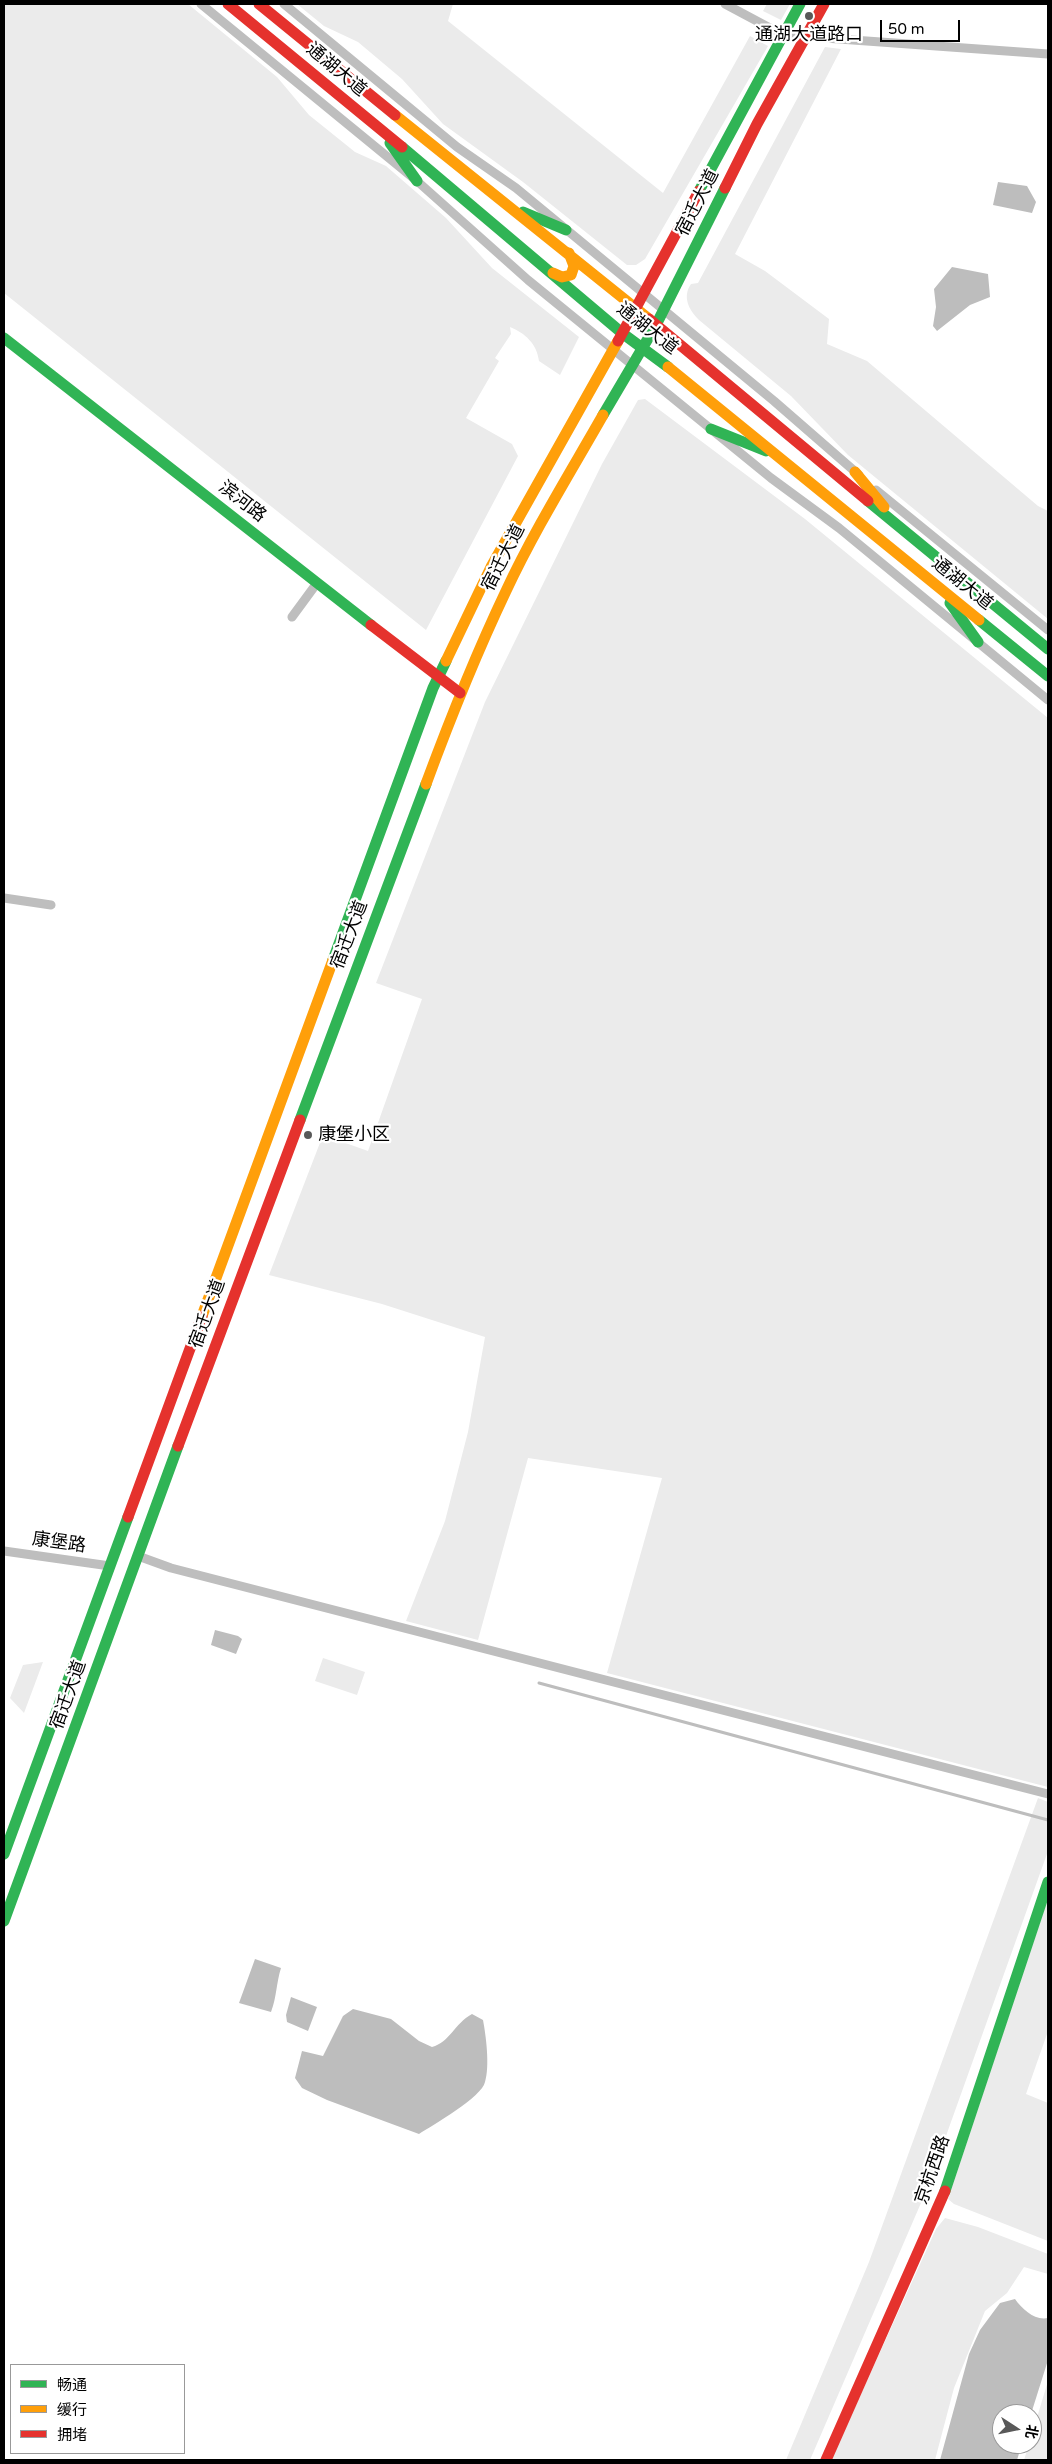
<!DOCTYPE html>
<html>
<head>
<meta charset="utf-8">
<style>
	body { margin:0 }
	#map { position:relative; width:1052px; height:2464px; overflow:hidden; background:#fff; font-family:"Varela Round","Noto Sans SC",sans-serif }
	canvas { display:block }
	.frame { position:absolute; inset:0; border:5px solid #000; pointer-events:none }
	.legend { position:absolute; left:10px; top:2364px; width:175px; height:90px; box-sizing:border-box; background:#fff; border:1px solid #999; margin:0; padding:6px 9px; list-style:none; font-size:15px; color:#000 }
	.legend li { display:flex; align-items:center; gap:10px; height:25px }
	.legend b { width:25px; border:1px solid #999 }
	.north { position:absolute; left:992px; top:2404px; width:50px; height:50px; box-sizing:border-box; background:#fff; border:1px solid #999; border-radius:50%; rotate:101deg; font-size:14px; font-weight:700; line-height:20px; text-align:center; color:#000 }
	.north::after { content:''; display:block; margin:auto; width:18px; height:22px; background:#595959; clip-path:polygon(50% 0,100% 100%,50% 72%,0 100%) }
	.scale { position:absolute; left:880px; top:20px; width:80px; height:22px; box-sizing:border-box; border:2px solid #000; border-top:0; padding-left:6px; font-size:15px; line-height:18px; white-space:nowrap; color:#000; -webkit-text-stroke:4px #fff; paint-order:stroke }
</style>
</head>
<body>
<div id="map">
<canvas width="1052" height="2464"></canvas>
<div class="frame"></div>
<ul class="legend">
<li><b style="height:6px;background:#30b455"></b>畅通</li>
<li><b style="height:6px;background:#ff9f0a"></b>缓行</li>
<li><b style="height:6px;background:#e5322d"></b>拥堵</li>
</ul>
<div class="north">北</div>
<div class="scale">50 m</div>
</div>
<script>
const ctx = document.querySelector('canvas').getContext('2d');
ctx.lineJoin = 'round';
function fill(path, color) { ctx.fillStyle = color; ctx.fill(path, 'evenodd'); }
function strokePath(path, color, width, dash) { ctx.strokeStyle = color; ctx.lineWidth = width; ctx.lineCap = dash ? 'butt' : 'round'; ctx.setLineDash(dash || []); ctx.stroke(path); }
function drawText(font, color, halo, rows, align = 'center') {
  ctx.font = font + ' "Varela Round","Noto Sans SC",sans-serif'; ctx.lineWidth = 4.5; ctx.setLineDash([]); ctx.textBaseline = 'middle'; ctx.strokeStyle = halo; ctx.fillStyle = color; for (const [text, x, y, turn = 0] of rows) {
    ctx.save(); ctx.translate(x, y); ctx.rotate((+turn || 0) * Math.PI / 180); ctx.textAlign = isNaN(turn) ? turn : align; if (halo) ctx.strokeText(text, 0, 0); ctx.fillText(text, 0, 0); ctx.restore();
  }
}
const green = new Path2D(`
	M4,4h184l89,73 32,38 46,37 31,14 60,52 46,50 87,69 -19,38 -21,-14c-2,-17 -14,-28 -29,-34l1,7 -16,24 4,3 -33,57 46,26 6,12 -92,174 -422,-337z
	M297,4h156l-5,17 215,172 87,-157 18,10 -123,213 -9,6h-9l-104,-83 -80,-58 -41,-45 -44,-37 -34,-16z
	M767,4h23l-9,16 -18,-9z
	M825,47l16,2 -106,205 30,17 64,48 -2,25 40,17 171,145 10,5v108l-200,-164 -57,-59 -92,-76c-10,-10 -17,-23 -8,-36l7,-1z
	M645,399l160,120 243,199v1069l-441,-114 55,-195 -134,-20 -50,182 -72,-19 39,-100 23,-89 17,-95 -103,-33 -113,-29 54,-140 45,16 54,-152 -46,-16 109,-281 117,-238 36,-64z
	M323,1658l42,14 -8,23 -42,-14z
	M43,1662l-19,51 -14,-15 13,-33z
	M1038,1798l10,4v49l-121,338 -117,271h-24l83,-198z
	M1048,1898v133l-22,63 22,9v138l-94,-37 -6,-5z
	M945,2218l33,9 70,27v20l-24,-7 -17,26 -22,18 -31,77 -19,72h-104l105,-231z
	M1048,2381v79h-24l5,-16h3v-10z`);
const water = new Path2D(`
	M998,182l29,4 9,16 -4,11 -39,-8z
	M952,267l36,7 2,23 -20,8 -33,26 -4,-5 3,-19 -2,-18z
	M215,1630l23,6 4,3 -6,15 -25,-9z
	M255,1959l26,9c-5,16 -4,28 -10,44l-32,-9z
	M291,1997l26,10 -9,24 -21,-9 -1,-7z
	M353,2009l38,10 28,22 13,6c18,-5 22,-23 40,-33l11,6c3,16 7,46 2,62 -3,15 -52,43 -66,52l-92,-34 -25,-12 -7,-10 7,-27 21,5 20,-40z
	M1015,2299c7,10 20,22 33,19v42l-17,54h-29v30h20l-5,16h-77l29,-106 11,-24 20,-27z`);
const stream = new Path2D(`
	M539,1683l509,137`);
const street = new Path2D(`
	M201,4l216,177 111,99 243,198 68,50 209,172
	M284,4l173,143 59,41 258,213 85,74
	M725,4l58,31 265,19
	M876,490l172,140
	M292,617l25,-34
	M4,898l47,7
	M4,1551l106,15
	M138,1556l33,12 877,226`);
const fast = new Path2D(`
	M390,143l27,38
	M402,147l220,186 46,34
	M699,191l101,-187
	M523,212l43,18
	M4,338l367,287
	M603,415l53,-90 69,-137
	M711,429l55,22
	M868,501l180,148
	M950,603l28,39
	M979,620l69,56
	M333,960l100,-272 13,-27
	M300,1120l126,-336
	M4,1854l124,-337
	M4,1921l174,-475
	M945,2191l103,-309`);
const slow = new Path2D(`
	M395,115l254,204
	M553,273l9,4 9,-2 3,-9 -5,-13
	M668,367l311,253
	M855,472l29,35
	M446,661l45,-94 127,-226
	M426,784c24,-65 50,-130 80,-193 28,-60 64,-118 97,-176
	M202,1316l131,-356`);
const jam = new Path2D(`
	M228,4l174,143
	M259,4l136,111
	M725,188l32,-64 67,-120
	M649,319l219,182
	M618,341l81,-150
	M371,625l89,68
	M178,1446l122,-326
	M128,1517l74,-201
	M826,2460l119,-269`);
const markers = [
	[809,16,5,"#595959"],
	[308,1135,5,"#595959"]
];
const poiNames = [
	["通湖大道路口",809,35],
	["康堡小区",318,1135,"left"]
];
const streetNames = [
	["通湖大道",336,70,40],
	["宿迁大道",698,203,-63],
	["通湖大道",647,329,38],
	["滨河路",242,502,38],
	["宿迁大道",504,558,-63],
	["通湖大道",962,584,39],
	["宿迁大道",350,935,-69],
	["宿迁大道",208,1314,-70],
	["康堡路",59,1543,8],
	["宿迁大道",69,1695,-70],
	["京杭西路",933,2170,-71]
];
fill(green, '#ebebeb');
fill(water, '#bdbdbd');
strokePath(stream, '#bdbdbd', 3);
strokePath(street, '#bebebe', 9);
strokePath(fast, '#30b455', 11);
strokePath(slow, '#ff9f0a', 11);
strokePath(jam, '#e5322d', 11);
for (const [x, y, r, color] of markers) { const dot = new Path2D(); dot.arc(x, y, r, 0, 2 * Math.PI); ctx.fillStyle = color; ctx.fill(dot); strokePath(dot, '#fff', 2); }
drawText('18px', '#000', '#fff', poiNames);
drawText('18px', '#000', '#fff', streetNames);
</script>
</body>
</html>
